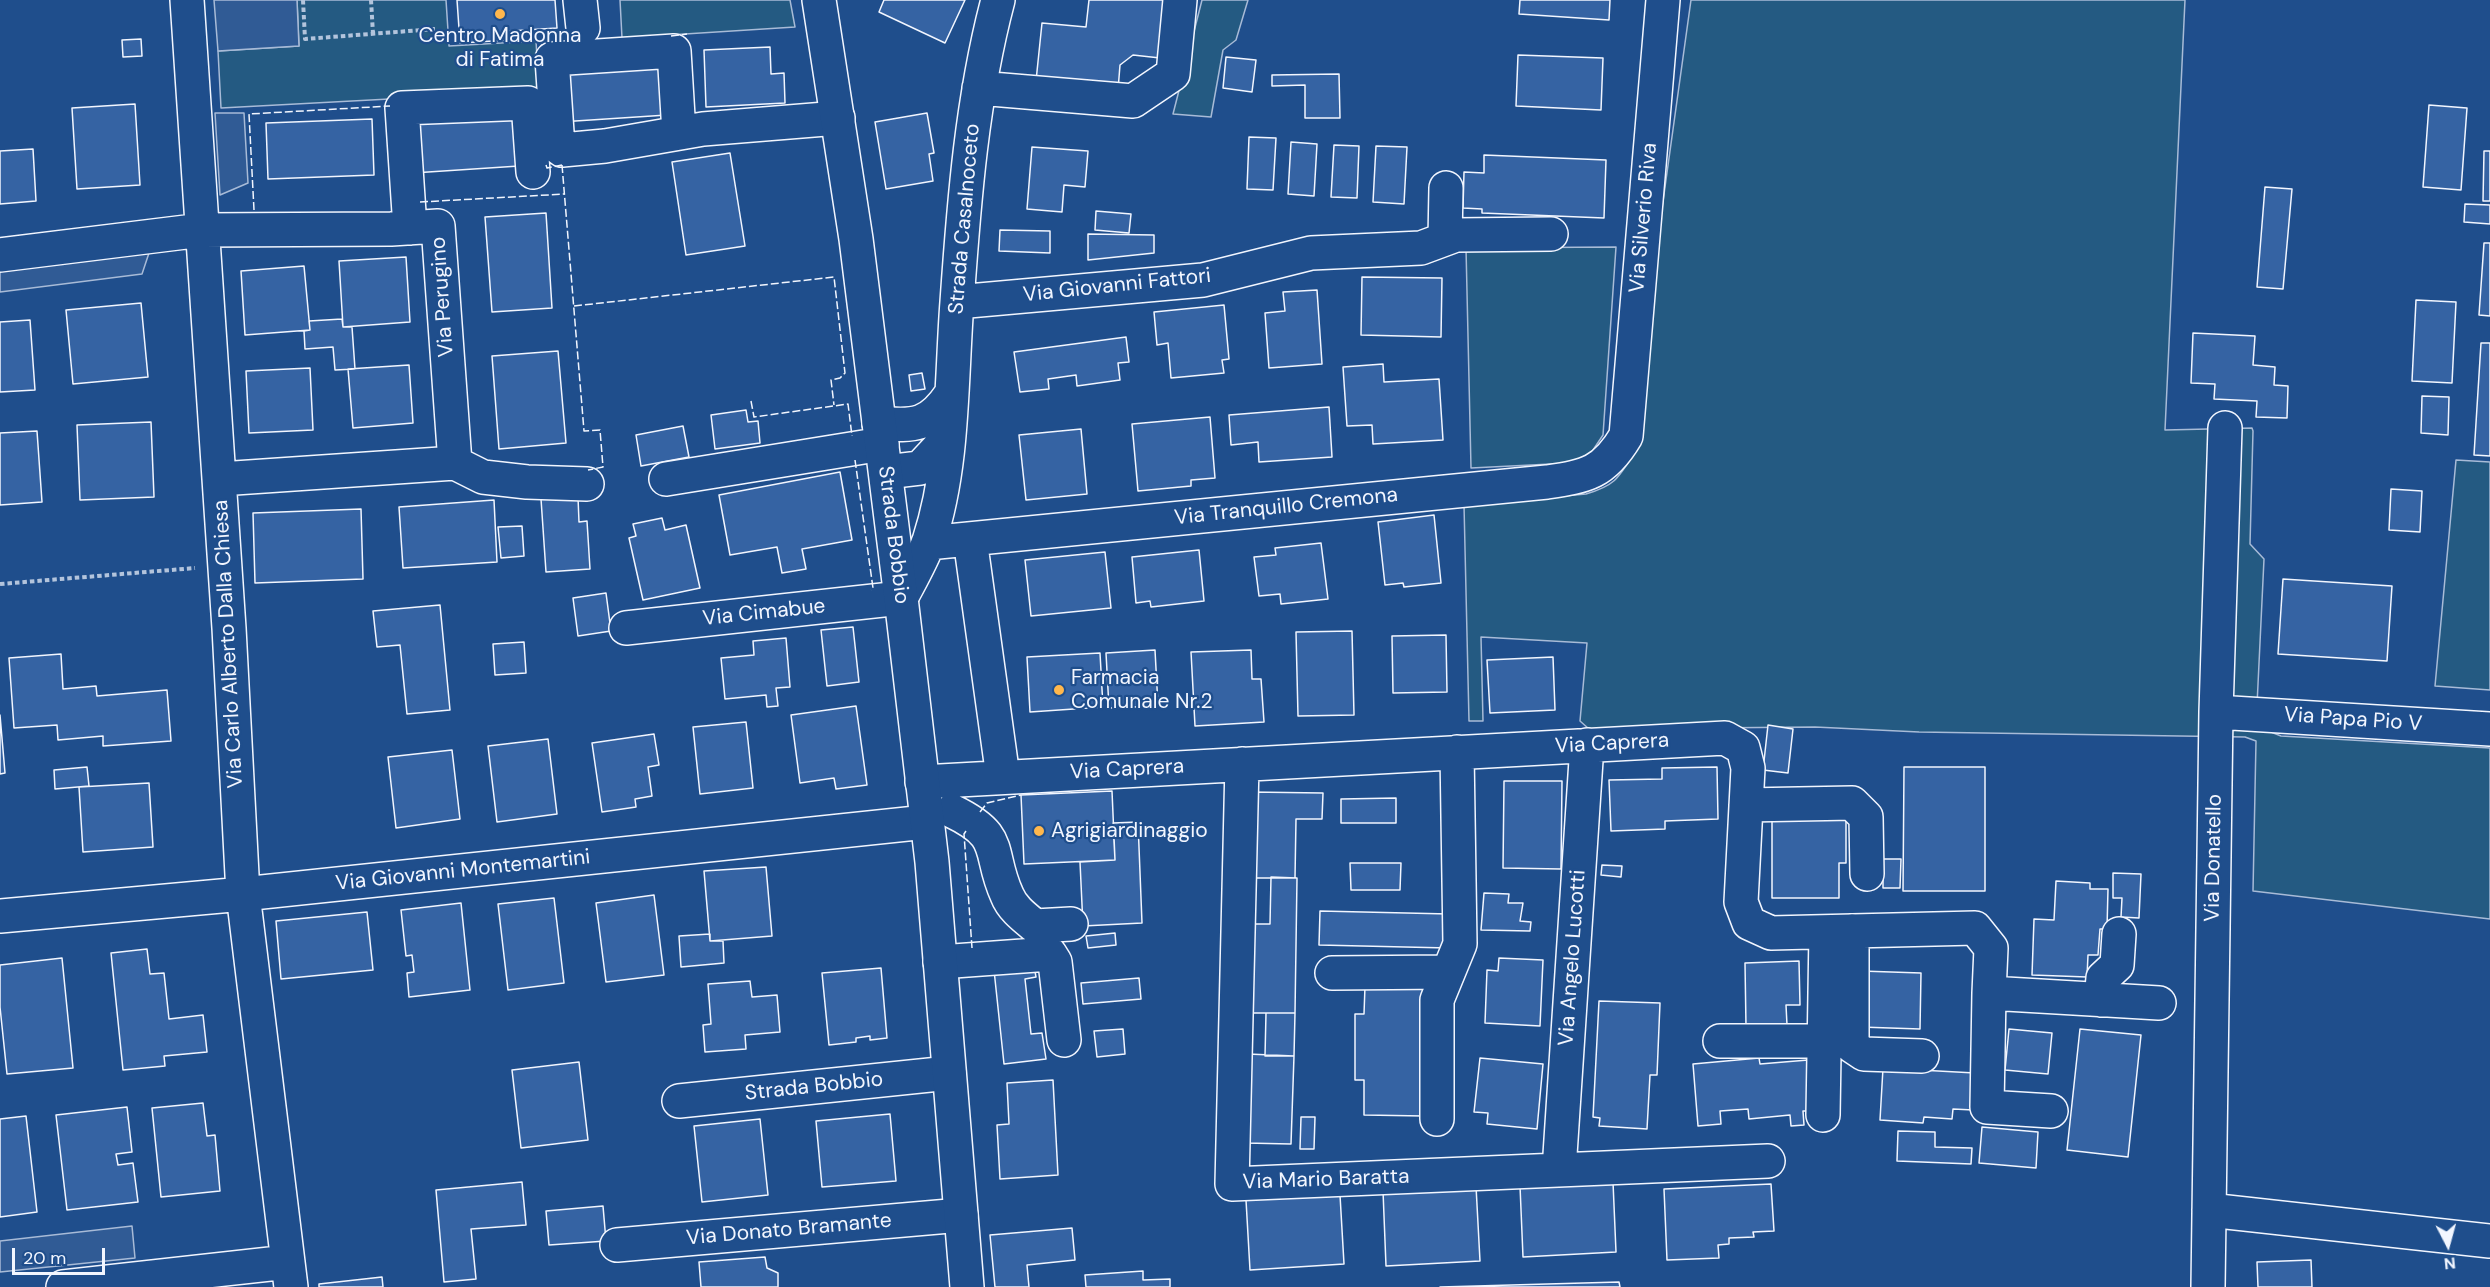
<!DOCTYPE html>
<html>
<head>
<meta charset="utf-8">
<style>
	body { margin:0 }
	#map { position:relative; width:2490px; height:1287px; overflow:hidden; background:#1f4e8c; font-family:"DM Sans",sans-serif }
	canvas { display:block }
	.north { position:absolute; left:2418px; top:1215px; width:60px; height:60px; -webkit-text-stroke:4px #1f4e8c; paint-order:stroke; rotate:174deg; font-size:16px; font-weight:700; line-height:24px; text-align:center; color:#f2f6ff }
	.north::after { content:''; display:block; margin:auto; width:21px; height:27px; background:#f2f6ff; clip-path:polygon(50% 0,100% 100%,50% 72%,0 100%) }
	.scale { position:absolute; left:12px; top:1248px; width:93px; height:27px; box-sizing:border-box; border:3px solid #f2f6ff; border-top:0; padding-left:8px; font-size:18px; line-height:21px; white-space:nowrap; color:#f2f6ff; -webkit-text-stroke:4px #1f4e8c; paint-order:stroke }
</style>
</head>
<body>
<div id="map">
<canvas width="2490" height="1287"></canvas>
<div class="north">N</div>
<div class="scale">20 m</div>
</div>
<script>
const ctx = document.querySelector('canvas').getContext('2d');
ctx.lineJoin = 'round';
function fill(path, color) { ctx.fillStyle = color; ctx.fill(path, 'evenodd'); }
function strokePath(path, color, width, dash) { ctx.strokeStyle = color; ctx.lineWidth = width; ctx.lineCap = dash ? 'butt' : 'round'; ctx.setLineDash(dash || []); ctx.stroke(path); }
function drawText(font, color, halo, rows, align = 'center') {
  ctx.font = font + ' "DM Sans",sans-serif'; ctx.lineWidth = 4.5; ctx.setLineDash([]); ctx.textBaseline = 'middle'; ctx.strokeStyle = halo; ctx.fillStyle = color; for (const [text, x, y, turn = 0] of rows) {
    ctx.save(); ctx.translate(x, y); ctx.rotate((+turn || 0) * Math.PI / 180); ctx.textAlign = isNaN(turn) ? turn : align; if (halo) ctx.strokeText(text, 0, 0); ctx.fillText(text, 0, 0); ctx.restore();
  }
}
const green = new Path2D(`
	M297,0h149l3,46 87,-5 3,50 -318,17 -3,-57 81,-5z
	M620,0h170l5,27 -173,11z
	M1202,0h46l-12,40 -13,10 -12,67 -38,-3z
	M1691,0h494l-20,430 87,-2 1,3 -3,113 14,15 -8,167 25,10 209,12v171l-237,-28 3,-150 -11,-4 -326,-5 -104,-5 -226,2 -9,-8 7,-78 -106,-6 2,84h-14l-5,-216 122,-11c28,-8 32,-15 47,-39l27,-232z
	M1616,247l-13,188 -12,18 -20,10 -100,5 -5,-220z
	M2456,460l34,2v228l-55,-4z`);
const parking = new Path2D(`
	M214,0h83l2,46 -81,5z
	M215,113h29l4,70 -28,12z
	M149,253l-7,21 -142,18v-21z
	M132,1226l3,32 -135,14v-31z`);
const building = new Path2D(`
	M457,0h98l2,28 -47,3v9l-50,3z
	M884,0h81l-20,43 -66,-31z
	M1089,0h77l-6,58 -27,-3 -13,10 -2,25 -82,-9 6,-58 44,4z
	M1520,0h90l-1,20 -90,-6z
	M141,39l1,17 -19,1 -1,-17z
	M770,47l1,27 13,-1 1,30 -79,4 -2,-57z
	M1518,55l85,3 -2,52 -85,-4z
	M663,57l4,58 -107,7 -4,-58z
	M1226,57l30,3 -4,32 -29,-4z
	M1339,74l1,44h-35v-33l-33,1v-11z
	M135,104l5,81 -63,4 -5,-81z
	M2429,105l38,3 -6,82 -38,-3z
	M515,110l4,56 -106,7 -3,-56z
	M927,113l7,40 -5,1 4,27 -47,8 -11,-67z
	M372,119l2,56 -106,4 -2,-56z
	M1249,137l27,1 -3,52 -26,-1z
	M1291,142l26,2 -3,52 -26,-2z
	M1334,145l25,1 -2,52 -26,-1z
	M1376,146l31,1 -3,57 -31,-2z
	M1032,147l56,4 -3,36 -21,-2 -2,27 -35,-3z
	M33,149l3,52 -36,3v-53z
	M2484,151h6v50h-7z
	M730,153l15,93 -59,9 -14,-93z
	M1484,155l122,5 -2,58 -122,-5v-4l-19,-1 1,-36 20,1z
	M2265,187l27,2 -9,100 -26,-2z
	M2465,204l25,1v19l-26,-2z
	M1096,211l35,3 -2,19 -34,-3z
	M546,213l6,95 -60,4 -7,-95z
	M1000,230l50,1v22l-51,-2z
	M1088,234l66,1v18l-66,7z
	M2484,243h6v73l-11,-1z
	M406,257l4,65 -67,5 -4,-66z
	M304,266l6,64 -65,5 -4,-64z
	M1362,277l80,1 -1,59 -80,-2z
	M1317,290l5,74 -53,4 -4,-55 20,-2 -2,-19z
	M2416,300l40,2 -4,81 -40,-2z
	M141,303l7,74 -75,7 -7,-74z
	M1224,305l5,54 -7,1 2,13 -53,5 -3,-35 -11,2 -3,-33z
	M342,319l1,8h9l3,42 -20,1 -2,-23 -28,2 -1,-18 6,-1 -1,-9z
	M30,320l5,70 -35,2v-70z
	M2193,333l62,3 -2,29 22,2 -1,18 14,1 -1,32 -31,-1 1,-16 -43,-2 1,-15 -24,-1z
	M1126,337l3,25 -11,1 2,17 -43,6 -1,-11 -28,4 1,10 -29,3 -6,-40z
	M2481,343h9v113l-16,-1z
	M558,351l8,92 -67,6 -7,-93z
	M1383,364l1,18 55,-3 4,61 -70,4 -1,-19 -25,1 -4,-59z
	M409,365l4,58 -60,5 -5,-59z
	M310,368l3,62 -64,3 -3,-62z
	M922,373l3,16 -14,2 -2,-16z
	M2422,396l27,1 -1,38 -27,-2z
	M1329,407l3,50 -73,5 -1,-20 -27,3 -2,-30z
	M746,410l2,12 10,-1 2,22 -45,6 -4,-34z
	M1210,417l5,61 -24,2v6l-53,5 -6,-67z
	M151,422l3,75 -74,3 -3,-75z
	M683,426l6,31 -48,9 -5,-31z
	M1081,429l6,65 -61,6 -7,-65z
	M37,431l5,71 -42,3v-72z
	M840,472l12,68 -50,9 4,20 -24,4 -5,-26 -47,8 -11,-60z
	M2391,489l31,2 -2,41 -31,-2z
	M578,497l1,25 8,-1 3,48 -44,3 -5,-73z
	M494,500l3,62 -94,6 -4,-61z
	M361,509l2,70 -108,4 -2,-70z
	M1434,515l7,68 -37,4 -1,-4 -18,2 -7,-63z
	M662,518l3,12 21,-5 14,63 -57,12 -14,-62 7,-2 -3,-12z
	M522,526l2,30 -23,2 -3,-31z
	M1321,543l7,56 -47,5 -1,-10 -21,2 -5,-39 22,-2 -1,-7z
	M1199,550l5,51 -53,6 -1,-6 -14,2 -4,-46z
	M1105,552l6,56 -80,8 -6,-56z
	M2283,579l109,7 -5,75 -109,-7z
	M606,593l5,38 -33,5 -5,-38z
	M440,605l10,105 -43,4 -7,-69 -23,2 -4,-36z
	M853,627l6,55 -32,4 -6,-56z
	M1352,631l2,84 -56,1 -2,-84z
	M1446,635l1,57 -54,1 -1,-57z
	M786,638l4,49 -14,1 2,18 -11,1 -1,-12 -41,4 -4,-41 33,-3 -1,-14z
	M524,642l2,31 -31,2 -2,-31z
	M1155,650l3,56 -49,2 -3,-55z
	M1251,650l1,29h9l3,43 -69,4 -4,-74z
	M1100,653l3,54 -73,5 -3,-55z
	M61,654l2,35 33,-3 1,10 70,-6 4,51 -68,5v-10l-45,4 -1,-15 -43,3 -5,-70z
	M1553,657l2,53 -65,3 -3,-53z
	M856,706l11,79 -31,4 -2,-11 -34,5 -9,-68z
	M0,715l5,58 -5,1z
	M746,722l7,66 -53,6 -7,-67z
	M1768,725l25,4 -5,44 -25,-3z
	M654,734l5,31 -11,2 4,29 -17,3 1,8 -34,5 -10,-69z
	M548,739l9,75 -60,8 -9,-76z
	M452,750l8,69 -64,9 -8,-71z
	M87,767l2,19 -34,3 -1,-19z
	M1717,767l1,52 -53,2v8l-54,2 -2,-51 53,-1v-11z
	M1904,767h81v124h-82z
	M1504,781h58l-1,88 -58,-1z
	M149,783l4,64 -70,5 -4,-65z
	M1112,791l3,69 -91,4 -3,-69z
	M1250,792l73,1 -1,26h-26l-1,59h-47z
	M1396,798v25h-55v-24z
	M1772,818h74v45h-7v35h-67z
	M1138,822l4,101 -59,3 -3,-64 35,-2 -2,-37z
	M1883,859h18l-1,29h-17z
	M1350,863h51l-1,27h-49z
	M1602,865l20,1 -1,11 -20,-2z
	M766,867l6,69 -62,5 -6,-70z
	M2113,873l28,1 -2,44 -18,-1 1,-19h-9z
	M1271,877l26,1 -2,135h-48l2,-89h21z
	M2056,881l34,2v6h18l-1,40h-7l-2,26h-10l-1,22 -55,-2 2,-56 20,1z
	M1484,893l25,1 -1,9h15l-3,18 11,1 -1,9 -49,-1z
	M654,895l10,80 -58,7 -10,-79z
	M554,898l10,85 -56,7 -10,-86z
	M461,903l9,87 -61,7 -2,-24 7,-1 -2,-17 -6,1 -5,-46z
	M1320,911l129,3 -1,34 -129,-3z
	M367,912l6,58 -92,9 -5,-58z
	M1115,933l1,12 -28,3 -2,-12z
	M710,934v7h13l1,22 -43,4 -2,-31z
	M147,949l3,25 14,-1 5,46 34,-4 4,37 -43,4 1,10 -42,4 -12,-117z
	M62,958l11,110 -66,6 -7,-67v-42z
	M1499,958l44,2 -3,66 -55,-3 2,-53 11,1z
	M1799,961l1,44h-14l1,20 -41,2 -1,-64z
	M1034,966l2,11 -11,2 6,55 11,-1 4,26 -42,5 -10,-94z
	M881,968l6,70 -17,2v-4l-14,2v4l-27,3 -7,-72z
	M1861,971l60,2 -1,56 -60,-2z
	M1139,978l2,21 -58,5 -2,-21z
	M750,981l2,16 25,-2 3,37 -35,3 1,14 -41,3 -2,-27 8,-1 -3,-40z
	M1365,986l60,1 -1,129 -60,-1v-35h-9v-66h9z
	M1599,1001l61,2 -3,72h-7l-3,54 -48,-3 1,-8 -7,-1z
	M1266,1013h29l-1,43h-29z
	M1123,1029l2,25 -28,3 -3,-26z
	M2009,1029l43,4 -4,41 -43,-4z
	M2080,1029l61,6 -13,122 -61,-7z
	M1248,1054l46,2 -3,88 -46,-1z
	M1480,1058l63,6 -6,65 -50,-5 1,-11 -14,-1z
	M1759,1058l1,6 48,-4 4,51h-9l1,14 -13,1 -1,-11 -41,4 -1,-10 -28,2 1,13 -23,2 -5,-62z
	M579,1062l9,78 -67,8 -9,-78z
	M1883,1068l92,5 -2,37 -20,-1 -1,10 -28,-2 -1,6 -43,-3z
	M1053,1080l5,95 -58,4 -3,-54 12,-1 -2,-41z
	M203,1103l4,33 8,-1 5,56 -59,6 -9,-89z
	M127,1107l5,45 -16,2 2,11 15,-2 5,39 -71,8 -11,-95z
	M890,1114l6,67 -74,6 -6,-66z
	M26,1116l11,96 -37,5v-98z
	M1301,1117h14l-1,32h-14z
	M760,1119l8,76 -66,7 -8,-76z
	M1982,1127l56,5 -2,36 -57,-5z
	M1898,1131l37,1v15l37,1 -1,16 -74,-3z
	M522,1182l4,43 -55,4 5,50 -32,3 -8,-92z
	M1613,1182l3,70 -93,5 -3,-71z
	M1771,1184l3,47 -21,1 1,5 -25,1v6l-11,1 1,13 -52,2 -3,-71z
	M1476,1186l4,75 -94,5 -3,-75z
	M1340,1195l4,69 -94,6 -4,-70z
	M603,1206l3,35 -57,4 -3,-34z
	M1072,1228l3,32 -48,5 2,22h-34l-5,-52z
	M765,1257l2,11 11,5v14h-77l-2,-25z
	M2311,1260l1,27h-54l-1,-25z
	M1143,1271v9l27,-1v8h-84l-1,-12z
	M382,1277l1,10h-64v-3z
	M1619,1282l1,5h-180z`);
const path = new Path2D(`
	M303,0l2,39 130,-10
	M371,0l2,34
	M0,584l195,-16`);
const minor = new Path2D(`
	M187,0l42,628 14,266 48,393
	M580,0l3,28
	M979,88l154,13 40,-27 7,-74
	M679,133l-5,-82 -122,8 6,88 4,3 43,-4 98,-17 135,-11
	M410,228l-8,-120 126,-5 5,69
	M1445,239l1,-51
	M0,255l202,-25 189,-1 47,-3 17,237 -235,16
	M957,302l246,-22 108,-27 110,-5 35,-13 95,-1
	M879,423c36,4 51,2 72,-29
	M455,463l28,14 44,5 60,2
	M886,472l34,-4 27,-29
	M666,479l216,-35
	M970,539l33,238
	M928,543l619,-61c40,-6 57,-9 79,-46l37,-436
	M626,628l275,-30c10,-19 21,-38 28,-57 25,-76 22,-160 28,-239 7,-101 15,-204 41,-302
	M2216,712l274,17
	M1242,764l-10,420 536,-23
	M922,782l803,-44 18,10 5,20 -7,134 8,21 22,10 204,-5 16,20 -2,45
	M1746,805l106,-2 14,14 1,57
	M952,811c54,26 35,40 55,84 5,13 17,22 28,31l36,-2
	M0,916l243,-22 683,-72
	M1852,931v115l12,8 58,2
	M940,962l110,-8 5,8 9,78
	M1332,973l116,-1
	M2101,1000l2,-22 14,-13 2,-31
	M1720,1041h104
	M679,1101l270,-28
	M2051,1111l-64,-4 2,-114 170,10
	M1823,1115l3,-183
	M1437,1119v-119l23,-56 -3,-192
	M1559,1170l28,-425
	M2209,1210l281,31
	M617,1245l344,-30
	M63,1287l225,-25
	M2208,1287l8,-575 9,-284`);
const major = new Path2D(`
	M819,0l37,239 45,359 31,264 35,425`);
const fence = new Path2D(`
	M671,36l16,-2
	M546,165l1,3 15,-3
	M562,165l22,266 16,-1 3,37 -15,3
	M420,202l145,-8
	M254,210l-5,-96 141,-8
	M574,306l260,-29 11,96 -5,5 -9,2 3,25
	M751,401l3,16 94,-13 4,32
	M855,460l18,128 -2,2
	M980,812l7,-9 34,-8
	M966,831l-2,3 8,114`);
const markers = [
	[500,14,6,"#ffb74d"],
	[1059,690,6,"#ffb74d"],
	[1039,831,6,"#ffb74d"]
];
const poiNames = [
	["Centro Madonna",500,36,"center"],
	["di Fatima",500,60,"center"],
	["Farmacia",1071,678],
	["Comunale Nr.2",1071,702],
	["Agrigiardinaggio",1051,831]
];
const streetNames = [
	["Via Silverio Riva",1644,218,-85],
	["Strada Casalnoceto",965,219,-85],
	["Via Giovanni Fattori",1117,286,-6],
	["Via Perugino",443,297,-94],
	["Via Tranquillo Cremona",1286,507,-6],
	["Strada Bobbio",893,535,83],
	["Via Cimabue",764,613,-6],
	["Via Carlo Alberto Dalla Chiesa",229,644,-93],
	["Via Papa Pio V",2353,720,4],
	["Via Caprera",1612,744,-3],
	["Via Caprera",1127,770,-3],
	["Via Donatello",2214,858,-89],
	["Via Giovanni Montemartini",463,871,-6],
	["Via Angelo Lucotti",1573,958,-86],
	["Strada Bobbio",814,1087,-6],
	["Via Mario Baratta",1326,1180,-2],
	["Via Donato Bramante",789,1230,-5]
];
fill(green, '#245a82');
strokePath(green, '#a8bbd7', 1.5);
fill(parking, '#305b95');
strokePath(parking, '#a8bbd7', 1.5);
fill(building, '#3563a3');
strokePath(building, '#f2f6ff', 1.5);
strokePath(minor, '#f2f6ff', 36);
strokePath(major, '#f2f6ff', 36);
strokePath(path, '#b3c4dc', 4, [4.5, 3]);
strokePath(minor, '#1f4e8c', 33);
strokePath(major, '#1f4e8c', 33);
strokePath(fence, '#f2f6ff', 1.5, [8, 3]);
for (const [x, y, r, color] of markers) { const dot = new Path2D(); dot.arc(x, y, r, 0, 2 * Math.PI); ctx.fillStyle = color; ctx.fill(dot); strokePath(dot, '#1f4e8c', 2); }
drawText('21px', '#f2f6ff', '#1f4e8c', poiNames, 'left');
drawText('21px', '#f2f6ff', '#1f4e8c', streetNames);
</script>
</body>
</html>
